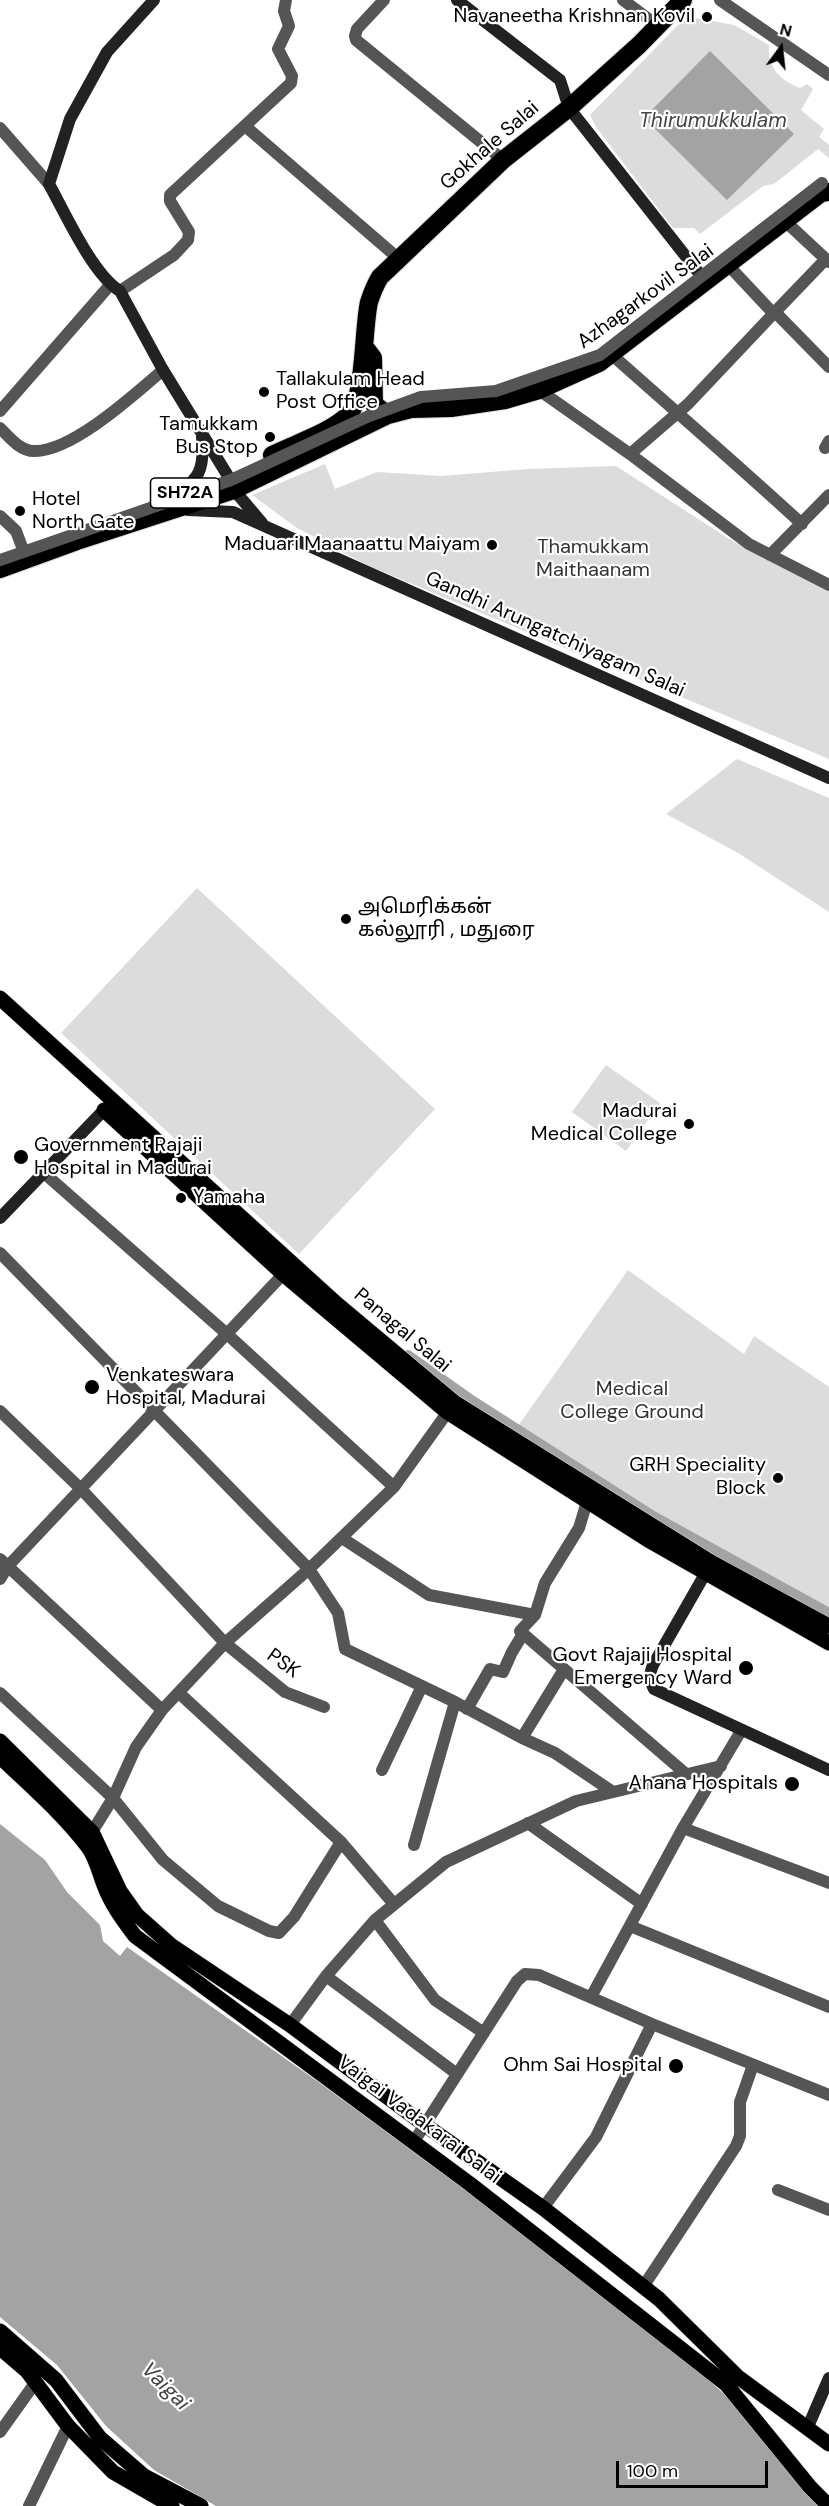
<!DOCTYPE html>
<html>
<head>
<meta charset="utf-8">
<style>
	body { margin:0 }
	#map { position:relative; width:829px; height:2506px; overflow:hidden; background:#fff; font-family:"DM Sans",sans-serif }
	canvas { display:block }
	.north { position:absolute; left:751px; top:18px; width:60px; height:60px; -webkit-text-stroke:4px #fff; paint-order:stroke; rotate:15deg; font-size:16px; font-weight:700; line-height:24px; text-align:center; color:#000 }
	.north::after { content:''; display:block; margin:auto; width:21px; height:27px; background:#000; clip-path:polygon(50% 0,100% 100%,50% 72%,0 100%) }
	.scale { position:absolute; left:616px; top:2461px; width:152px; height:27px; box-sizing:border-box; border:3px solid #000; border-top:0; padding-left:8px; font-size:18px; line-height:21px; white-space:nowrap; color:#000; -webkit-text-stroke:4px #fff; paint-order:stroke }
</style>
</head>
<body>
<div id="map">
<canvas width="829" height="2506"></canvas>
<div class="north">N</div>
<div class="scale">100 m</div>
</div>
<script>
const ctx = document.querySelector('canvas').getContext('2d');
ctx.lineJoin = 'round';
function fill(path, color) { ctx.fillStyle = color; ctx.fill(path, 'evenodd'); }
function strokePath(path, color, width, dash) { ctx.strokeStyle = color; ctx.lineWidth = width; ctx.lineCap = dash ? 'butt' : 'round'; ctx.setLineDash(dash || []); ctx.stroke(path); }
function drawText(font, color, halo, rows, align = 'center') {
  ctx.font = font + ' "DM Sans","Noto Sans Tamil",sans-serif'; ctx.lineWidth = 4.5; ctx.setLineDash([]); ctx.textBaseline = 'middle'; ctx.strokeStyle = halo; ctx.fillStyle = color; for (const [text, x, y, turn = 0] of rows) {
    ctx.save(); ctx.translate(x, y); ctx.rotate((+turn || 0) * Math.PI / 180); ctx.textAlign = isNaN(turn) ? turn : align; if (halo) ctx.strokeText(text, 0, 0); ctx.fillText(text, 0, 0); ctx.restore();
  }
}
const green = new Path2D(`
	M696,18l38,7 35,20c-2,23 11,35 31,43l7,-4 6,5 -12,21 23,19 -5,8 10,8v13l-11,-9 -44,35 -11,2 -63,48 -6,-6h-21l-77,-101 -6,-12 93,-95 6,1z
	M325,464l10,25 42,-17 64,4 87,-7 88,-3 115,74 98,51v168l-462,-194 -70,-37 -45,-33z
	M737,759l92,39v114l-91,-59 -72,-39z
	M197,888l238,221 -136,145 -238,-221z
	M606,1065l54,38 -34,48 -54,-39z
	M628,1270l116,84 10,-18 75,51v221l-167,-92 -144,-90z`);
const water = new Path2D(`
	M710,51l84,83 -67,66 -83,-82z
	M0,1824l45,36 22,32 33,33 3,16 17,15 7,-9 190,134 220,160 154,123 43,39 84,103h-602l-62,-36 -48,-44 -49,-61 -57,-48z`);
const canal = new Path2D(`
	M408,1355l65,46 180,115 176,97`);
const street = new Path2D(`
	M384,0l-27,29 -2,7 1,4 147,120
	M623,0l35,26
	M720,0l109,75
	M245,126l154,133
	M0,128l49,56
	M786,222l43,40
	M728,265l45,48
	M120,291l54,-36 14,-15 1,-8 -19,-31v-6l121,-112 1,-7 -14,-27 11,-23 -5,-15 2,-11
	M775,312l51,-53
	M611,354c64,57 128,112 191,170
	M539,390l91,64 58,-50 87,-92 54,55
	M0,411l110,-126
	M0,428c9,9 20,23 34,23 38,1 101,-57 129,-81
	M825,448l4,-7
	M630,454l119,90 80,41
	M0,516l16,15 6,16
	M770,555l59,-60
	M44,1173l183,161 167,153
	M0,1253l309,316 29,44 7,36 110,53 67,36 33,15 58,39
	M0,1411l81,78 144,154 60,49 39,15
	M589,1495l-10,33 -34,55 -10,32 -15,16 166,143
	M342,1538l87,57 106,20
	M0,1559l162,151
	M0,1579l8,-13 280,-297
	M0,1693l113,105 50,62 55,46 51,25 10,2 15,-16 47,-75
	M179,1693l162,149 52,61
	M467,1709l23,-40 13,3 9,-20 11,-18
	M522,1738l41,-67
	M382,1770l40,-84
	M528,1823l114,81
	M683,1828l146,55
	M92,1832l21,-34 23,-51 26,-37 63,-67 84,-74 85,-82 58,-81
	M414,1845l41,-143
	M375,1920l60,80 49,33
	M630,1926l199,81
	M326,1976l131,98
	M591,1997l92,-169 58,-97
	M290,2025l36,-49 49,-56 71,-58 130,-61 145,-35
	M413,2143l104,-162 8,-7 14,1 113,49 177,71
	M778,2190l51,20
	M543,2208l53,-71 56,-113
	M643,2287l93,-141 4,-10v-34l13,-37
	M0,2432l35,-49
	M29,2506l39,-80`);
const secondary = new Path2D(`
	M154,0l-47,52 -37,67 -21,65c16,29 44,91 71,107l43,79 65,106
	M457,0l103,80 9,28 137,174
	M234,490l28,33
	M172,498c27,-19 33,-27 30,-61
	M188,510l45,2 596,266
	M0,1218l104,-108
	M709,1567l-56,98c-4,10 -4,15 1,24l175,81
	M807,2429l22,-51`);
const primary = new Path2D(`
	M0,998l337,306 117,98 257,160 118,64
	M104,1110l179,164 164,138 201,128 181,103
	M0,1741l92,91 28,59 17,24 35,31 118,79 135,100 118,83 116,91 79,78 91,67
	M0,1757c30,28 63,57 88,90 8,11 11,25 16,38 7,19 19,35 31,51l335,248 256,200 84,103 19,19
	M0,2331l56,49 44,58 44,38 57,30
	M0,2348l27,23 41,55 45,46 59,34`);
const highway = new Path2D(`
	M367,350l6,8 1,46 14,11
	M272,455c22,-11 60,-23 77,-41 16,-16 14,-86 20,-112 3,-9 6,-17 11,-25l123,-117 66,-52 70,-63 44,-45
	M0,569l77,-28 157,-51 154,-75 23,-6 40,-1 54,-8 34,-10 60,-27 222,-170 8,-1`);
const streetBridge = new Path2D(`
	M0,560l231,-80 138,-64 52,-19 75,-6 104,-36 222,-172`);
const markers = [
	[707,17,6,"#000"],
	[264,392,6,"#000"],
	[270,437,6,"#000"],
	[20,511,6,"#000"],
	[492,545,6,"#000"],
	[346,919,6,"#000"],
	[689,1124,6,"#000"],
	[21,1157,8,"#000"],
	[181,1198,6,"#000"],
	[92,1387,8,"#000"],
	[778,1478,6,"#000"],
	[746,1668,8,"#000"],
	[792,1784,8,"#000"],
	[676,2066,8,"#000"]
];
const shields = [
	[185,493,69]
];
const shieldNames = [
	["SH72A",185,493]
];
const poiNames = [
	["Navaneetha Krishnan Kovil",695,17],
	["Tallakulam Head",276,380,"left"],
	["Post Office",276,403,"left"],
	["Tamukkam",258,425],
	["Bus Stop",258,448],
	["Hotel",32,500,"left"],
	["North Gate",32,523,"left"],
	["Maduari Maanaattu Maiyam",480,545],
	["அமெரிக்கன்",358,908,"left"],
	["கல்லூரி , மதுரை",358,931,"left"],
	["Madurai",677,1112],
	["Medical College",677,1135],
	["Government Rajaji",34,1146,"left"],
	["Hospital in Madurai",34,1169,"left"],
	["Yamaha",193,1198,"left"],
	["Venkateswara",106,1376,"left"],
	["Hospital, Madurai",106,1399,"left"],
	["GRH Speciality",766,1466],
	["Block",766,1489],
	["Govt Rajaji Hospital",732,1656],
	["Emergency Ward",732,1679],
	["Ahana Hospitals",778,1784],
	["Ohm Sai Hospital",662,2066]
];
const streetNames = [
	["Gokhale Salai",490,146,-41],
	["Azhagarkovil Salai",646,297,-36],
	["Gandhi Arungatchiyagam Salai",555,635,24],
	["Panagal Salai",402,1331,40],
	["PSK",283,1664,36],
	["Vaigai Vadakarai Salai",419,2120,37]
];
const parkNames = [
	["Thamukkam",593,548],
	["Maithaanam",593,571],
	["Medical",632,1390],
	["College Ground",632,1413]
];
const waterNames = [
	["Thirumukkulam",713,121],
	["Vaigai",165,2387,45]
];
fill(green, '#dcdcdc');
fill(water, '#a3a3a3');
strokePath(canal, '#a3a3a3', 10);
strokePath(primary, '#dbdbdb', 16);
strokePath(highway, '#dbdbdb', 20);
strokePath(street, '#555', 12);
strokePath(secondary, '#222', 12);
strokePath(primary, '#000', 15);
strokePath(highway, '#000', 18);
strokePath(streetBridge, '#555', 12);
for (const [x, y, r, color] of markers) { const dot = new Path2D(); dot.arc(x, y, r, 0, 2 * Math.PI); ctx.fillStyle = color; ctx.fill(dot); strokePath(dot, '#fff', 2); }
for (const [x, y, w] of shields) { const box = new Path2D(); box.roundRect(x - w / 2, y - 15, w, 30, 4.5); ctx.fillStyle = '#fff'; ctx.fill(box); strokePath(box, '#000', 1.5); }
drawText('bold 18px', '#000', null, shieldNames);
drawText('20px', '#000', '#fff', poiNames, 'right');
drawText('20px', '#000', '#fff', streetNames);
drawText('20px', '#333', '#fff', parkNames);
drawText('italic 21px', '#444', '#fff', waterNames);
</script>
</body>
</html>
